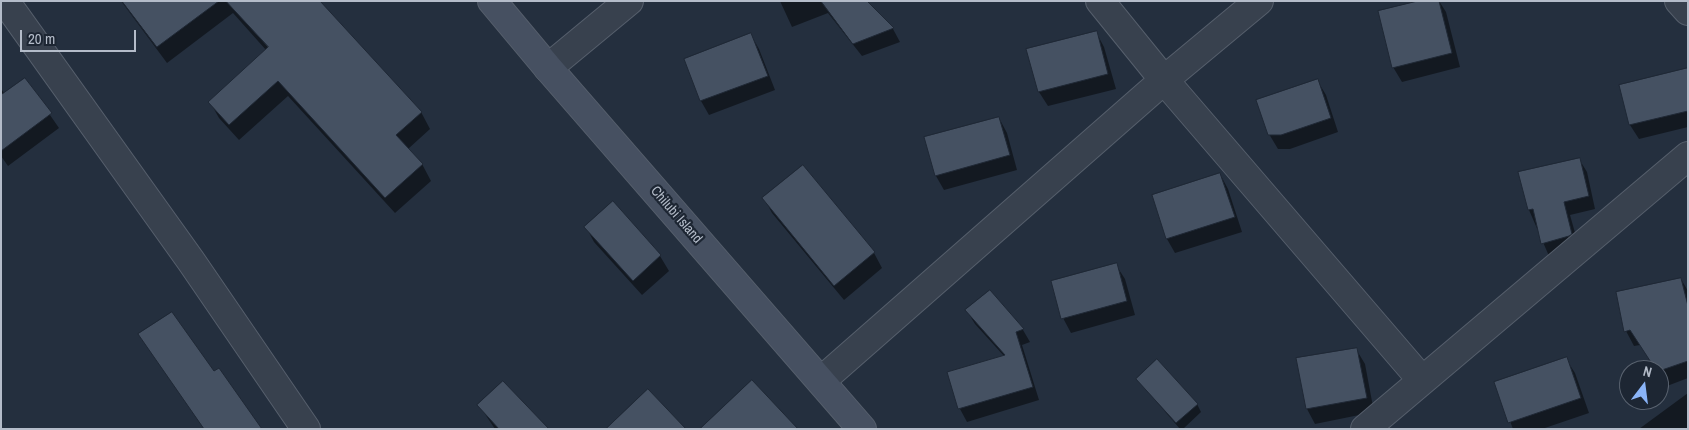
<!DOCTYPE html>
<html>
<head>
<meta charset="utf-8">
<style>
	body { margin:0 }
	#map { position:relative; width:1689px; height:430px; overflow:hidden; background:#242f3e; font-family:"Archivo Narrow",sans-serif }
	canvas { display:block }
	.frame { position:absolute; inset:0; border:2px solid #b4bcc9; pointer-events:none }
	.north { position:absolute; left:1619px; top:360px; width:50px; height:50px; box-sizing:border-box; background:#1d2633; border:1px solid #59626f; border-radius:50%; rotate:15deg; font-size:14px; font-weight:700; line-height:20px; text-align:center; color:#b4bcc9 }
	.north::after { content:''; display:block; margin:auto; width:18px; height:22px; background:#8ab4f8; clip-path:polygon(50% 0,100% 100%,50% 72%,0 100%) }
	.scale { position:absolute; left:20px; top:30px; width:116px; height:22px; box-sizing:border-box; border:2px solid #b4bcc9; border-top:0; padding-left:6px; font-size:15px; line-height:18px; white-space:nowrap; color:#b4bcc9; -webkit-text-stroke:4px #1d2633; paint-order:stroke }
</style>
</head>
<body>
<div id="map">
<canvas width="1689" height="430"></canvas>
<div class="frame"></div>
<div class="north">N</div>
<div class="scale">20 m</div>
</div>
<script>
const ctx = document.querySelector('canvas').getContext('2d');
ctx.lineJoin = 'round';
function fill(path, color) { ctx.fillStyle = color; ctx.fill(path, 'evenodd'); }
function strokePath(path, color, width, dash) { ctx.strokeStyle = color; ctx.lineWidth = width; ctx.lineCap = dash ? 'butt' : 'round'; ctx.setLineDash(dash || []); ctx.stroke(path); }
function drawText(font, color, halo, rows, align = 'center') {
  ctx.font = font + ' "Archivo Narrow",sans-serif'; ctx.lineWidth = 4.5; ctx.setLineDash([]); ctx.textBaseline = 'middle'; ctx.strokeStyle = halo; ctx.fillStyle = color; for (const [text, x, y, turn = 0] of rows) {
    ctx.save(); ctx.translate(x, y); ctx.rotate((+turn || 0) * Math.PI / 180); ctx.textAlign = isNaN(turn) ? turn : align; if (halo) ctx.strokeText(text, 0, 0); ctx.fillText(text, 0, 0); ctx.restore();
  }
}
const shadow = new Path2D(`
	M121,1h198l102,111 9,17 -22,20 14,15 9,17 -36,32 -107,-117 -49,44 -20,-22 -9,-16 56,-52 -33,-37 -66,50z
	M780,1h85l28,28 7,13 -38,14 -34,-43 -36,14z
	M1424,1h15l7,11 14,55 -58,15 -9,-15z
	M1096,32l8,15 12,42 -68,17 -9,-14 -11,-42z
	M751,35l8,14 16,41 -66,25 -8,-14z
	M1688,70v57l-49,12 -9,-14 -9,-39z
	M25,79l34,49 -51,38 -7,-10v-67l4,5z
	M1317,80l9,15 12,37 -48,17h-12l-9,-15z
	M999,118l8,15 10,37 -73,20 -8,-14z
	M1579,159l8,13 8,37 -25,6 9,32 -30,9 -20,-46z
	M803,167l71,86 8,15 -38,32 -72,-87 -8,-15z
	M1220,174l8,15 14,43 -67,21 -8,-14z
	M613,203l47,53 9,15 -27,24 -48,-53 -8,-15z
	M1116,265l9,14 10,36 -64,18 -8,-15z
	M1681,279l7,12v87l-21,8 -8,-16 -19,-25 -6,1 -8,-15z
	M990,292l33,38 7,12 -8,3 17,55 -72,22 -7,-13 -12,-36 56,-17 -29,-32 -8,-13z
	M140,335l74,38 46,56h-56z
	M1356,349l9,15 9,48 -59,12 -8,-15 -10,-50z
	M1566,359l9,14 14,40 -47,16h-29l-17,-46z
	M1137,379l60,25 4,8 -18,17h-3z
	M1688,393v36h-49z
	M479,405l65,24h-49z`);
const building = new Path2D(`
	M122,1h97l-62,46z
	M226,1h94l102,111 -26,23 27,29 -38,34 -107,-117 -49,44 -21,-23 60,-55z
	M821,1h46l27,27 -41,16z
	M1418,1h21l13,52 -60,15 -14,-57z
	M1097,31l11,43 -70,18 -12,-43z
	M751,33l17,43 -68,25 -16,-42z
	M1688,68v43l-59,14 -10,-40z
	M25,78l27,35 -51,38v-56z
	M1318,79l13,39 -50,17h-13l-12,-35z
	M999,117l11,38 -75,21 -11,-39z
	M1580,158l9,38 -25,6 8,32 -3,2 -28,8 -8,-35 -5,1 -10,-38z
	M803,165l72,87 -41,34 -72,-88z
	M1220,173l15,44 -69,22 -14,-44z
	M613,201l48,54 -28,26 -49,-54z
	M1117,263l10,38 -66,18 -10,-38z
	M1681,278l7,28v55l-29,10 -3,-1 -26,-40 -6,2 -8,-40z
	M990,290l34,39 -8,3 17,55 -75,22 -11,-37 58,-17 -40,-45z
	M172,312l42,59 5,-3 43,61h-58l-66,-95z
	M1357,348l10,50 -61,11 -10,-51z
	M1567,357l14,41 -73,25 -14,-41z
	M1157,359l41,45 -22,19 -40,-44z
	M752,380l46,49h-98z
	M503,381l46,48h-50l-22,-24z
	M648,389l38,40h-80z`);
const street = new Path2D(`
	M5,1l186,260 115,168
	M1100,1l64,79 257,299
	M1679,1l9,10
	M548,68l81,-67
	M821,381l343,-301 95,-79
	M1365,429l323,-273`);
const secondary = new Path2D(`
	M492,1l56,67 314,361`);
const streetNames = [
	["Chilubi Island",676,215,49]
];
fill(shadow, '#0007');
fill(building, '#455162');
strokePath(building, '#1f2835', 1);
strokePath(street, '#565f6c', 30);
strokePath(secondary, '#565f6c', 30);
strokePath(street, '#38414e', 28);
strokePath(secondary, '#465061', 28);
drawText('14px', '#b4bcc9', '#1d2633', streetNames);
</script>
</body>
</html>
